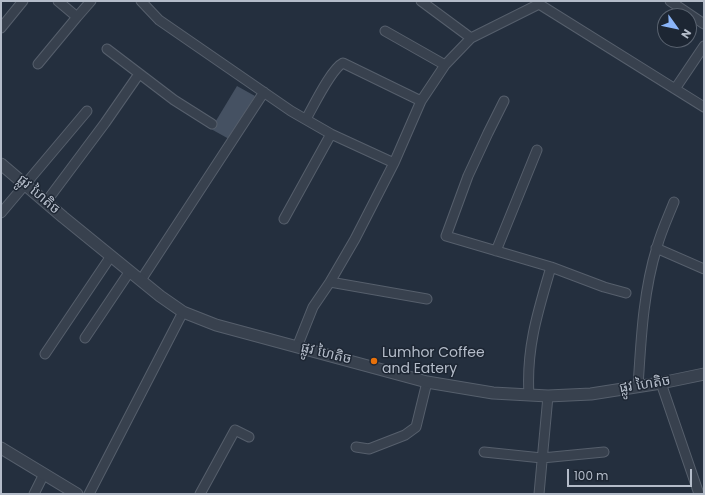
<!DOCTYPE html>
<html>
<head>
<meta charset="utf-8">
<style>
	body { margin:0 }
	#map { position:relative; width:705px; height:495px; overflow:hidden; background:#242f3e; font-family:Poppins,sans-serif }
	canvas { display:block }
	.frame { position:absolute; inset:0; border:2px solid #b4bcc9; pointer-events:none }
	.north { position:absolute; left:657px; top:8px; width:40px; height:40px; box-sizing:border-box; background:#1d2633; border:1px solid #59626f; border-radius:50%; rotate:123deg; font-size:11px; font-weight:700; line-height:16px; text-align:center; color:#b4bcc9 }
	.north::after { content:''; display:block; margin:auto; width:14px; height:18px; background:#8ab4f8; clip-path:polygon(50% 0,100% 100%,50% 72%,0 100%) }
	.scale { position:absolute; left:567px; top:469px; width:125px; height:18px; box-sizing:border-box; border:2px solid #b4bcc9; border-top:0; padding-left:5px; font-size:12px; line-height:14px; white-space:nowrap; color:#b4bcc9; -webkit-text-stroke:3px #1d2633; paint-order:stroke }
</style>
</head>
<body>
<div id="map">
<canvas width="705" height="495"></canvas>
<div class="frame"></div>
<div class="north">N</div>
<div class="scale">100 m</div>
</div>
<script>
const ctx = document.querySelector('canvas').getContext('2d');
ctx.lineJoin = 'round';
function fill(path, color) { ctx.fillStyle = color; ctx.fill(path, 'evenodd'); }
function strokePath(path, color, width, dash) { ctx.strokeStyle = color; ctx.lineWidth = width; ctx.lineCap = dash ? 'butt' : 'round'; ctx.setLineDash(dash || []); ctx.stroke(path); }
function drawText(font, color, halo, rows, align = 'center') {
  ctx.font = font + ' Poppins,"Noto Sans Khmer",sans-serif'; ctx.lineWidth = 3; ctx.setLineDash([]); ctx.textBaseline = 'middle'; ctx.strokeStyle = halo; ctx.fillStyle = color; for (const [text, x, y, turn = 0] of rows) {
    ctx.save(); ctx.translate(x, y); ctx.rotate((+turn || 0) * Math.PI / 180); ctx.textAlign = isNaN(turn) ? turn : align; if (halo) ctx.strokeText(text, 0, 0); ctx.fillText(text, 0, 0); ctx.restore();
  }
}
const building = new Path2D(`
	M237,86l18,10 -26,43 -18,-10z`);
const minor = new Path2D(`
	M141,1l18,19 132,91 40,23 63,29
	M421,1l50,37
	M670,1l34,23
	M539,4l165,103
	M77,17l14,-16
	M1,28l22,-27
	M385,31l60,34
	M107,49l67,51 38,24
	M38,64l39,-47 -19,-16
	M675,89l29,-43
	M504,101l-16,32 -20,43 -22,60 105,31
	M306,119c7,-12 25,-50 37,-56l78,38
	M46,202l59,-79 34,-49
	M1,213l86,-102
	M284,219l47,-85
	M656,248l48,21
	M496,251l41,-101
	M141,280l123,-188
	M330,282l97,17
	M85,338l45,-67
	M297,347l16,-40 17,-25 25,-43 39,-76 27,-62 24,-36 26,-27 68,-34 1,-3
	M45,354l66,-98
	M661,383l38,111
	M638,387c3,-47 5,-95 19,-140 4,-15 11,-30 17,-45
	M529,395c-3,-47 9,-84 22,-128l53,20 22,6
	M356,447l13,2 36,-14 11,-8 11,-45
	M484,452l58,6 62,-6
	M34,494l10,-20
	M89,494l94,-182
	M200,494l35,-64 14,7
	M539,494l9,-98`);
const tertiary = new Path2D(`
	M1,164l62,53 97,79 23,16 33,13 211,57 66,11 55,3 43,-2 70,-11 43,-9
	M1,448l76,46`);
const markers = [
	[374,361,4,"#e8710a"]
];
const streetNames = [
	["ផ្លូវ ហៃតិច",38,195,41],
	["ផ្លូវ ហៃតិច",326,354,14],
	["ផ្លូវ ហៃតិច",645,385,-9]
];
const poiNames = [
	["Lumhor Coffee",382,353],
	["and Eatery",382,369]
];
fill(building, '#455162');
strokePath(minor, '#565f6c', 11);
strokePath(tertiary, '#565f6c', 13);
strokePath(minor, '#38414e', 9);
strokePath(tertiary, '#38414e', 11);
for (const [x, y, r, color] of markers) { const dot = new Path2D(); dot.arc(x, y, r, 0, 2 * Math.PI); ctx.fillStyle = color; ctx.fill(dot); strokePath(dot, '#1d2633', 1.5); }
drawText('14px', '#b4bcc9', '#1d2633', streetNames);
drawText('14px', '#b4bcc9', '#1d2633', poiNames, 'left');
</script>
</body>
</html>
